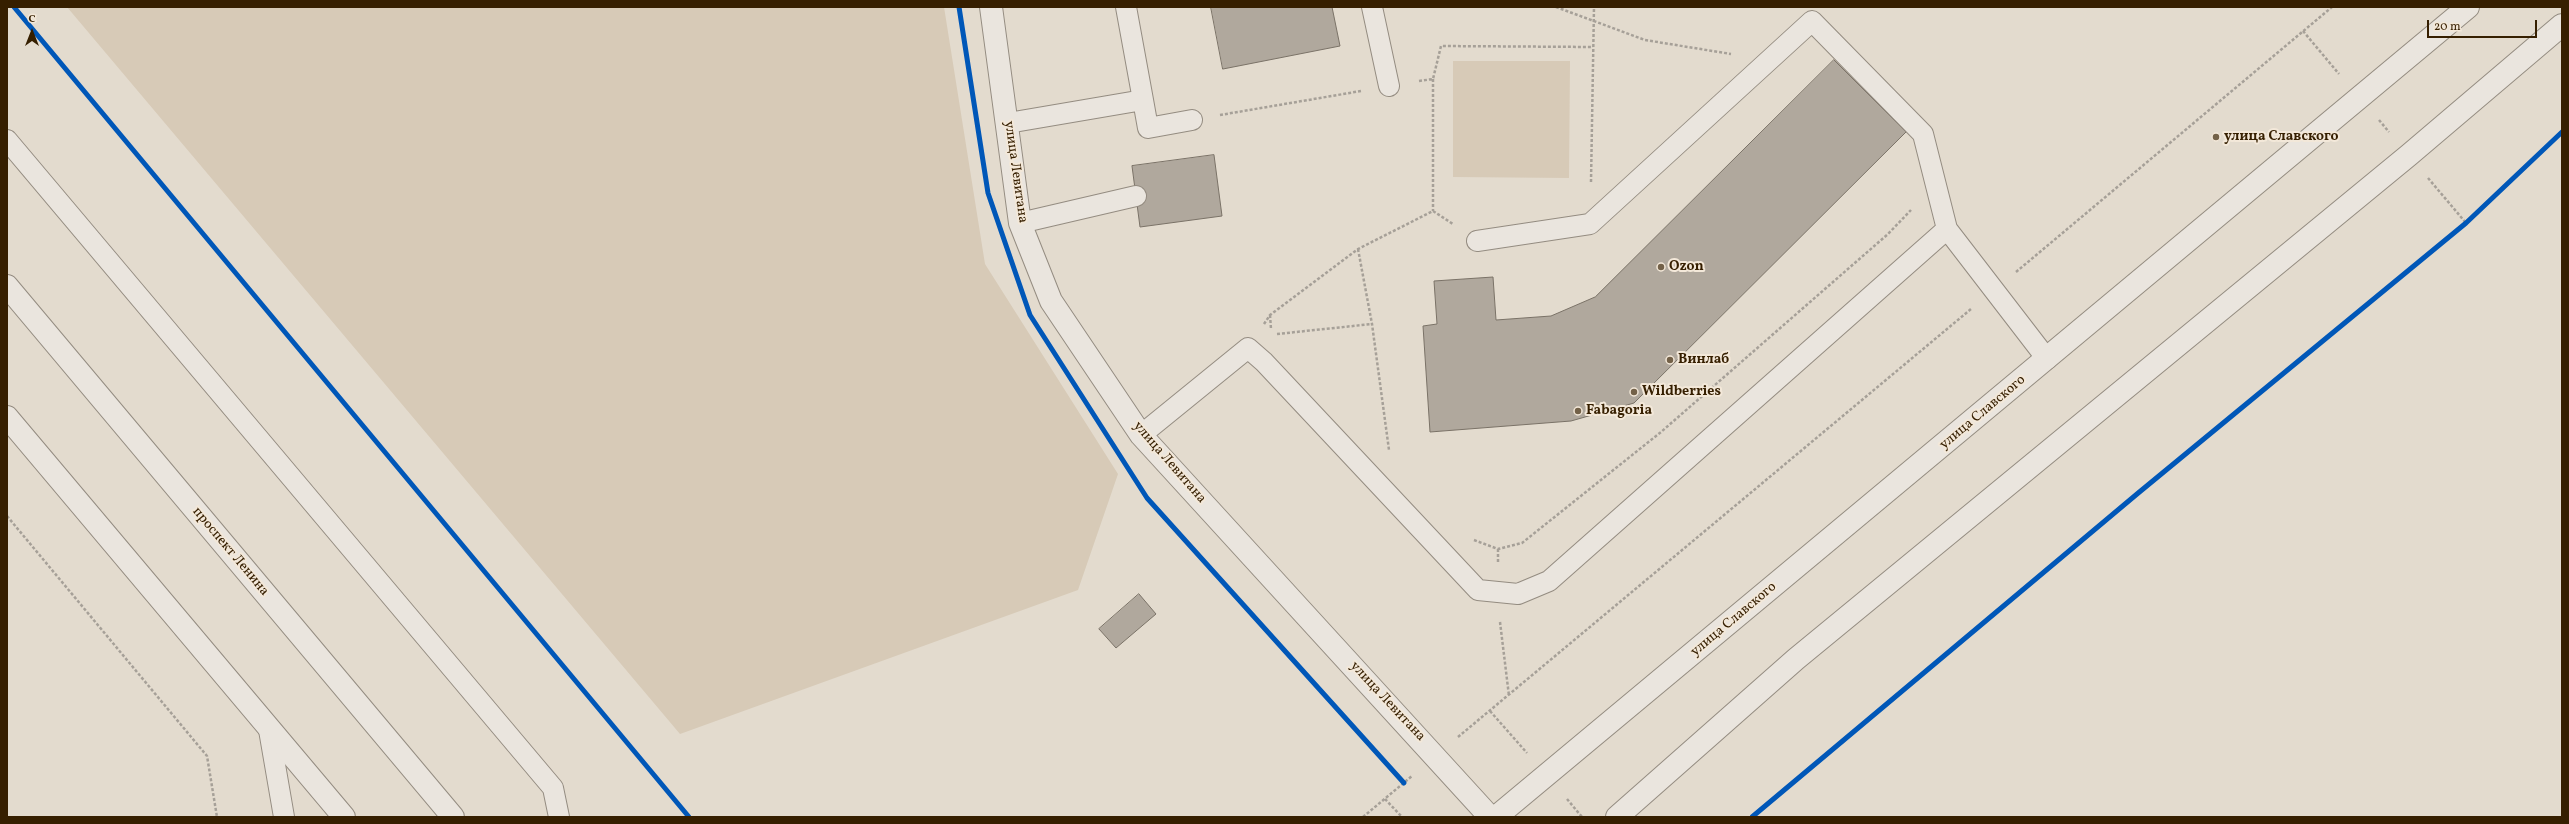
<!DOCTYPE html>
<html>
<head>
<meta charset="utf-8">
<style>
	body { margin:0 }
	#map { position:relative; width:2569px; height:824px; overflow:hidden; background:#e3dbce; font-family:Vollkorn,serif }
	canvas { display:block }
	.frame { position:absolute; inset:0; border:8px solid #361f00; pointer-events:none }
	.north { position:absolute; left:12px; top:12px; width:40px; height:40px; -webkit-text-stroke:3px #f3e8d9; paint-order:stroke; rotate:0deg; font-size:11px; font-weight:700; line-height:16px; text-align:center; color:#361f00 }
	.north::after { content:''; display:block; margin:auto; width:14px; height:18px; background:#361f00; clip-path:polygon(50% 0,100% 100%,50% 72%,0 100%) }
	.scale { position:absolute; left:2427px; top:20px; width:110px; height:18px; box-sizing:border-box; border:2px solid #361f00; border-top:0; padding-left:5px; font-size:12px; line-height:14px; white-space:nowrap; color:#361f00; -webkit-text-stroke:3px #f3e8d9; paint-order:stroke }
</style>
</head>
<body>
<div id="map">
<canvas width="2569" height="824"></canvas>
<div class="frame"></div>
<div class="north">С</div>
<div class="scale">20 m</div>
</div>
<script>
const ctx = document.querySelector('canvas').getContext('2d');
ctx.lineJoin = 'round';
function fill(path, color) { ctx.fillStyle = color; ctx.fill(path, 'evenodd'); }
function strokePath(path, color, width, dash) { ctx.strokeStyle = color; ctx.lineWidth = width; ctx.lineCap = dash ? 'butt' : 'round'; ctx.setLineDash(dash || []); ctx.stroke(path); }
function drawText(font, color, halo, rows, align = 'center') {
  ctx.font = font + ' Vollkorn,serif'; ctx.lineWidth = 4; ctx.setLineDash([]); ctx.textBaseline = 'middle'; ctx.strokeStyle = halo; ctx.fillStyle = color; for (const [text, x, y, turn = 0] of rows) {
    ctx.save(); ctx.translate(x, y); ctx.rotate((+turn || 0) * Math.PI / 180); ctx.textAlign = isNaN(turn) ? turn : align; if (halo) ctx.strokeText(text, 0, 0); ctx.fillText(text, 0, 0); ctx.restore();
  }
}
const green = new Path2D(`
	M67,7h877l41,257 133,210 -40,116 -398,144z
	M1453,61h117l-1,117 -116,-1z`);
const building = new Path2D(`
	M1211,7h121l8,39 -117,23z
	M1834,60l72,72 -272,271 -63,18 -141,11 -7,-106 14,-2 -3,-43 59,-4 3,43 55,-4 44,-19z
	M1214,155l8,61 -82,11 -8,-61z
	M1139,594l17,20 -40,34 -17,-19z`);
const path = new Path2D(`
	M1556,7l89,33 86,14
	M2303,31l36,43
	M1433,79v132
	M1419,81l14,-2 8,-33 152,1
	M1220,115l141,-24
	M2379,120l10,12
	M2428,178l38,45
	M1591,182l3,-175
	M1358,249l14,75 17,126
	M2016,272l316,-265
	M1270,315l1,14
	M1264,324l6,-9 88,-66 75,-38 20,13
	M1277,334l95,-10
	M7,516l200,240 10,61
	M1474,540l24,9 24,-6 139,-111 227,-198 23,-24
	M1498,549v14
	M1500,622l9,74
	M1490,711l37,42
	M1458,737l513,-428
	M1385,799l17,18
	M1567,799l15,18
	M1363,817l49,-41`);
const service = new Path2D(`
	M1372,7l17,79
	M1143,100l5,28 44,-8
	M1008,123l135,-23 -17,-93
	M7,140l546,648 6,29
	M1020,223l116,-27
	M1477,241l113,-17 222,-203 111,113 24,95 100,130
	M1141,435l107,-87 16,14 214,228 40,4 31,-13 398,-352
	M269,730l15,87`);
const minor = new Path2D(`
	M991,7l29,216 31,78 90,134 349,382
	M1496,817l972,-810
	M1617,817l179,-158 613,-504 153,-130`);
const tertiary = new Path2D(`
	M7,286l446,531
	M7,417l337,400`);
const cycleway = new Path2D(`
	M14,7l675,810
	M959,7l29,186 42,122 117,183 257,285
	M1752,817l385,-323 329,-271 96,-91`);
const markers = [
	[2216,137,4,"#736148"],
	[1661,267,4,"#736148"],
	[1670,360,4,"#736148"],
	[1634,392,4,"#736148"],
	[1578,411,4,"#736148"]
];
const poiNames = [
	["улица Славского",2224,137],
	["Ozon",1669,267],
	["Винлаб",1678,360],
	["Wildberries",1642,392],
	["Fabagoria",1586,411]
];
const streetNames = [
	["улица Левитана",1015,172,82],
	["улица Славского",1983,413,-40],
	["улица Левитана",1169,463,49],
	["проспект Ленина",230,552,50],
	["улица Славского",1734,620,-40],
	["улица Левитана",1387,702,47]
];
fill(green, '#d7cab7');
fill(building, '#b0a89d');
strokePath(building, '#7a7267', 1);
strokePath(service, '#948c81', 22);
strokePath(minor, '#948c81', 24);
strokePath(tertiary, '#948c81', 24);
strokePath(path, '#a6a098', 2.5, [3, 2]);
strokePath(service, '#eae5de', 20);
strokePath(minor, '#eae5de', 22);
strokePath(tertiary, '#eae5de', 22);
strokePath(cycleway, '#0057b8', 5);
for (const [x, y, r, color] of markers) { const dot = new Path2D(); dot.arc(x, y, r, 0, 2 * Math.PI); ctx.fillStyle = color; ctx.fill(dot); strokePath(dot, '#f3e8d9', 1.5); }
drawText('bold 14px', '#361f00', '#f3e8d9', poiNames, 'left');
drawText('14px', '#361f00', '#f3e8d9', streetNames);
</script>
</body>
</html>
